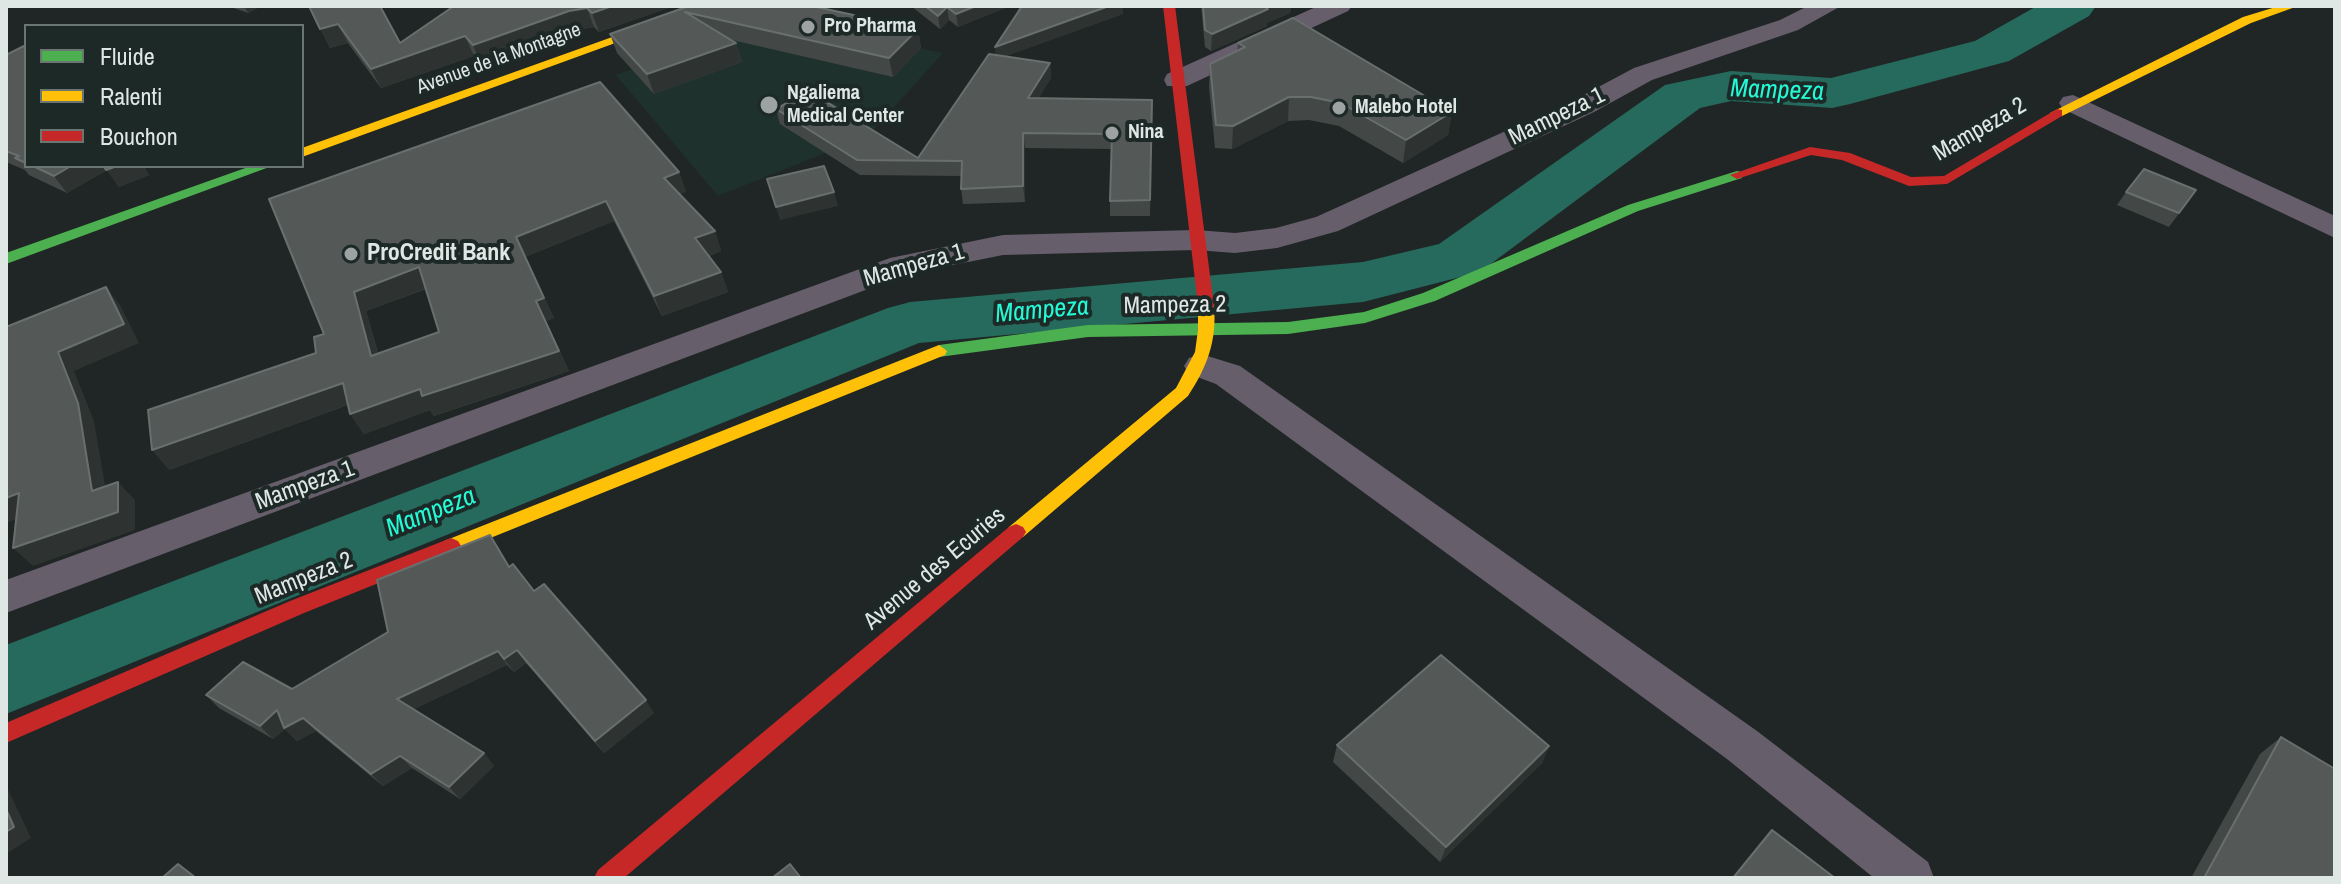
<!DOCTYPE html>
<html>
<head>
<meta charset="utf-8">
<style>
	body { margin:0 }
	#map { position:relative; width:2341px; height:884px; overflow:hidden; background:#202625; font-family:"Archivo Narrow",sans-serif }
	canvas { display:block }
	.frame { position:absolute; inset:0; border:8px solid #dfe7e5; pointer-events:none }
	.legend { position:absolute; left:24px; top:24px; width:280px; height:144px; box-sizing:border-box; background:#1d2926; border:2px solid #6b7572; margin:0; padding:10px 14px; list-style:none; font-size:24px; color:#dfe7e5 }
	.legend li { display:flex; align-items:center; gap:16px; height:40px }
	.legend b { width:40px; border:2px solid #6b7572 }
</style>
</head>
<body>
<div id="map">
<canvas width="2341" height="884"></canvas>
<div class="frame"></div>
<ul class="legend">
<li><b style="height:10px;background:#4caf50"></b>Fluide</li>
<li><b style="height:10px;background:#ffc107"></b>Ralenti</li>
<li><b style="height:10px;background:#c62828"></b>Bouchon</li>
</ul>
</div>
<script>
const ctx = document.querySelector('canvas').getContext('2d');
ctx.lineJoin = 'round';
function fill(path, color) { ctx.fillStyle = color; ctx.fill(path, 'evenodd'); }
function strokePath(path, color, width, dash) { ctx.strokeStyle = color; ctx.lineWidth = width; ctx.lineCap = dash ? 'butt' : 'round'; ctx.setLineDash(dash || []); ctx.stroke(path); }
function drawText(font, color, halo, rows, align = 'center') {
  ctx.font = font + ' "Archivo Narrow",sans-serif'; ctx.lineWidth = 8; ctx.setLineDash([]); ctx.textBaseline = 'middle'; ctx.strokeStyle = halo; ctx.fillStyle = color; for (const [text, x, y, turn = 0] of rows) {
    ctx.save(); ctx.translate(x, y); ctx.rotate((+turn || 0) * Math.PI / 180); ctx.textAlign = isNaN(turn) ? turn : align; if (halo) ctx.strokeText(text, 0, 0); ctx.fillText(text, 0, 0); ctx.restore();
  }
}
const built = new Path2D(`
	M770,20l173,33 -75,83 -150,60 -102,-121z`);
const river = new Path2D(`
	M2037,6h59l-7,10 -80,45 -159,43 -18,4 -101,-7 -31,7 -220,164 -117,30 -444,41 -913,371v-69l882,-337 22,-6 453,-40 76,-18 226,-159 66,-14 100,7 144,-37z`);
const street = new Path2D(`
	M1318,6h34l-4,5 -161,75h-20l-3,-6 3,-6z
	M1808,6h33l-43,24 -146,50 -58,32 -256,119 -61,17 -42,5 -39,-3 -193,5 -95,19 -902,339v-33l884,-322 113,-23 193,-5 39,3 41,-5 40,-11 258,-117 60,-32 146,-48z
	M2073,95l262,121v22l-272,-129 -4,-6 4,-6z
	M1201,354l39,12 517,365 171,131 6,16h-60l-147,-119 -511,-375 -27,-10 -5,-8 5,-8z`);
const fast = new Path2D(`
	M251,166h21l-266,98v-11z
	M1737,171l5,1v6l-104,33 -203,90 -70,22 -77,11 -200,3 -149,20 -8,-6 8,-6 149,-20 200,-3 76,-10 59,-19 205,-88z`);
const slow = new Path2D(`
	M699,6h18l-415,151v-9z
	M2279,6h19l-47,17 -189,93h-10l-2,-3 193,-96z
	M1206,301l8,5c3,35 -7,61 -26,90l-165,141h-14l-3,-5 3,-5 167,-139 19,-36 3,-22v-24z
	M939,345l8,6 -2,4 -487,196 -7,3 -7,-3 -3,-5 3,-5z`);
const jam = new Path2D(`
	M1163,6h12l39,300 -8,5 -8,-5z
	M2057,109l5,1v6l-115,68 -38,2 -67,-26 -31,-5 -74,24 -7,-4 80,-28 40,6 61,24 33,-1z
	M1016,524l7,3 3,5 -3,5 -399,341h-30l4,-8 411,-343z
	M451,538l7,3 3,5 -3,5 -154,62 -298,130v-20l284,-122z`);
const wall = new Path2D(`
	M228,6h33l-13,7z
	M309,6l91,37 54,-37h220l-75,26 -5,-5 -17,3 -96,34 -7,-8 -93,32 -33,-45 -18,5z
	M689,6l229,23 3,19 -28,29 -161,-37 4,3 6,19 -88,32 -37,-41 -7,-19z
	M911,6h99l-52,21 -9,-7 -9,9z
	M1201,6h90l-1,7 -23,10v3l-56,25 -6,-4z
	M1123,14l-118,42 45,7 1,15 -13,20 114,2 -2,116h-40v-15l2,-52 -87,-1v54l-62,2 -2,-15 1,-13 -102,-1 -80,-51 -4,-15 142,49 78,-103 -1,-8z
	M1238,43l214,69 -4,23 -45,28 -64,-37 -30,-6 -21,1 -56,28 -17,-1 -6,-61 1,-23 27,-13z
	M26,45v121h117l6,9 -30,12 -12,-17 -40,23 -38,-18 -4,-5 -19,-8v-107z
	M679,172l7,20 -7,2 36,37 6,20 -12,5 12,16 7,20 -66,24 -48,-95 -89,36 29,61 -8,3 23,50 -135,45 -4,-6 -66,24 -14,-20 -2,-9 -179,65 147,-117 8,-19 -55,-135zM426,289l13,43 -61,21 -12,-42z
	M2196,190l-27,37 -52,-22 9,-13z
	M510,566l144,147 -50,40 -78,-90 -12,9 -7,-7 -93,44 70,44 10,13 -34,33 -48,-31 -29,18 -67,-55 -19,10 -12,-12 -12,10 -54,-31 -13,-13 86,-6z
	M2281,737l54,141h-144l69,-124z
	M1337,745l212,1 -7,17 -102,99 -107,-100z`);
const shadedWall = new Path2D(`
	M244,6h17l-13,7z
	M612,6h62l-75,26 -7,-19z
	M976,6h34l-52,21 -2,-13z
	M1109,6h14v8l-127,46 -1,-13z
	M1268,6h23l-1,7 -23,10v3l-56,25 1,-17z
	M947,7l2,13 -9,9 -2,-13z
	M587,8l7,19 -17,3 -96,34 -8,-19 96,-34z
	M338,24l10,19 -18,5 -10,-19z
	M918,29l3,19 -28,29 -4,-19z
	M465,36l9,20 -93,32 -10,-19z
	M736,43l6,19 -88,32 -7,-20z
	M1050,63l1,15 -21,35 -2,-15z
	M1289,97l-1,24 -56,28 1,-23z
	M1452,112l-4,23 -45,28 3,-23z
	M1023,133l2,15v54l-2,-16z
	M71,166h72l6,9 -30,12 -12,-17 -40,23 -13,-17z
	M679,172l7,20 -15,6 -7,-20z
	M834,192l4,14 -58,14 -4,-13z
	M606,201l8,20 -89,36 29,61 -8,3 23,50 -135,45 -4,-6 -66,24 -14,-20 186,-113 -20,-64z
	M715,231l6,20 -19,7 -7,-20z
	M419,267l11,20 -64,24 18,65 -13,-20 -17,-64z
	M721,272l7,20 -66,24 -8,-20z
	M106,287l14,18 19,38 -65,28 20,50 15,88 -17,-18 -34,-139z
	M343,383l13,19 -187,68 -17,-20z
	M118,482l17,18v30l-102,36 -20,-18z
	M19,493l18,18 -31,12v-25z
	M517,650l9,13 -12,9 -10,-13z
	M498,651l9,14 -99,47 -11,-13z
	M646,700l8,13 -50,40 -9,-12z
	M277,710l26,8 13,13 -19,10 -12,-12 -12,10 -13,-13z
	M1549,746l-7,17 -102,99 6,-15z
	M484,753l10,13 -34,33 -11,-12z
	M400,756l12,12 -29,18 -12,-12z
	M6,785l25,53 -25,16z`);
const building = new Path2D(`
	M309,6h71l20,37 54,-37h158l-20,7 -5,-5 -18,3 -96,34 -8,-9 -94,33 -33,-45 -18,5z
	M689,6h123l106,23 -29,29 -204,-46 51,31 -89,31 -37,-40z
	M925,6h51l-20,8 -9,-7 -9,9z
	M1022,6h87l-114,41z
	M1203,6h65l-3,1 3,2 -56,25 -7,-4z
	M1293,18l159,94 -46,28 -65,-37 -30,-6h-22l-56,29 -17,-1 -6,-61 35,-17 -7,-4z
	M26,45v118l-11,-5 4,-2 -13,-5v-96z
	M989,54l61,9 -22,35 124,2 -2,100 -40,1 2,-67 -89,-1v53l-62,3 1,-28 -105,-1 -81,-51 33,-18 109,67z
	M600,82l79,90 -15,6 51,53 -20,7 26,34 -67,24 -48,-95 -90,36 28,61 -8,3 23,50 -137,45 -2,-7 -70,25 -7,-31 -191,67 -4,-40 168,-57 -2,-16 10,-3 -55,-135zM419,267l20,65 -68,24 -17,-64z
	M33,166h38l-17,10z
	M104,166h13l-11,4z
	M824,166l10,26 -58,15 -9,-28z
	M2144,169l52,21 -17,23 -53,-21z
	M106,287l18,37 -66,28 20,51 14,88 26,-9v30l-105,36 6,-55 -13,5v-171z
	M490,535l19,32 4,-3 21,27 10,-7 102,116 -51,41 -78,-91 -13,9 -6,-8 -101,48 87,54 -35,34 -49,-31 -29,18 -68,-56 -19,10 -7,-18 -17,16 -54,-31 37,-33 49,27 96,-57 -11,-52z
	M1441,655l108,91 -103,101 -109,-102z
	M2281,737l54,32v109h-131z
	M6,809l8,18 -8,5z
	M1772,830l63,48h-102z
	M178,864l18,14h-34z
	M790,864l11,14h-29z`);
const markers = [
	[808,27,8,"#9ca3a2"],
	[769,105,10,"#9ca3a2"],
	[1339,108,8,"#9ca3a2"],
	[1112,133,8,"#9ca3a2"],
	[351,254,8,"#9ca3a2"]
];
const farPoinames = [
	["Pro Pharma",824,27],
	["Ngaliema",787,94],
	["Medical Center",787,117],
	["Malebo Hotel",1355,108],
	["Nina",1128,133]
];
const farStreetnames = [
	["Avenue de la Montagne",499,59,-20]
];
const streetNames = [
	["Mampeza 1",1557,117,-26],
	["Mampeza 2",1980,130,-30],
	["Mampeza 1",914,266,-16],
	["Mampeza 2",1175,306,-1],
	["Mampeza 1",305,486,-20],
	["Avenue des Ecuries",935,569,-40],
	["Mampeza 2",304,579,-22]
];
const poiNames = [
	["ProCredit Bank",367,254]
];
const waterNames = [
	["Mampeza",1777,91,2],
	["Mampeza",1042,311,-5],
	["Mampeza",431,513,-22]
];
fill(built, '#1f312d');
fill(river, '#256a5c');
fill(street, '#675e6c');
fill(fast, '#4caf50');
fill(slow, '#ffc107');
fill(jam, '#c62828');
fill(wall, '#434847');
fill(shadedWall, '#2e3332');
fill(building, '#545958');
strokePath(building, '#696f6e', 2);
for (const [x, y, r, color] of markers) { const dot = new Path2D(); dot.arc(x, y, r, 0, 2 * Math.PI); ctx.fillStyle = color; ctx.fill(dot); strokePath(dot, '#1d2926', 3); }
drawText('bold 20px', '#dfe7e5', '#1d2926', farPoinames, 'left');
drawText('20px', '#dfe7e5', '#1d2926', farStreetnames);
drawText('24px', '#dfe7e5', '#1d2926', streetNames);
drawText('bold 24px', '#dfe7e5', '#1d2926', poiNames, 'left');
drawText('italic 26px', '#25f9d5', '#1d2926', waterNames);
</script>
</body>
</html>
